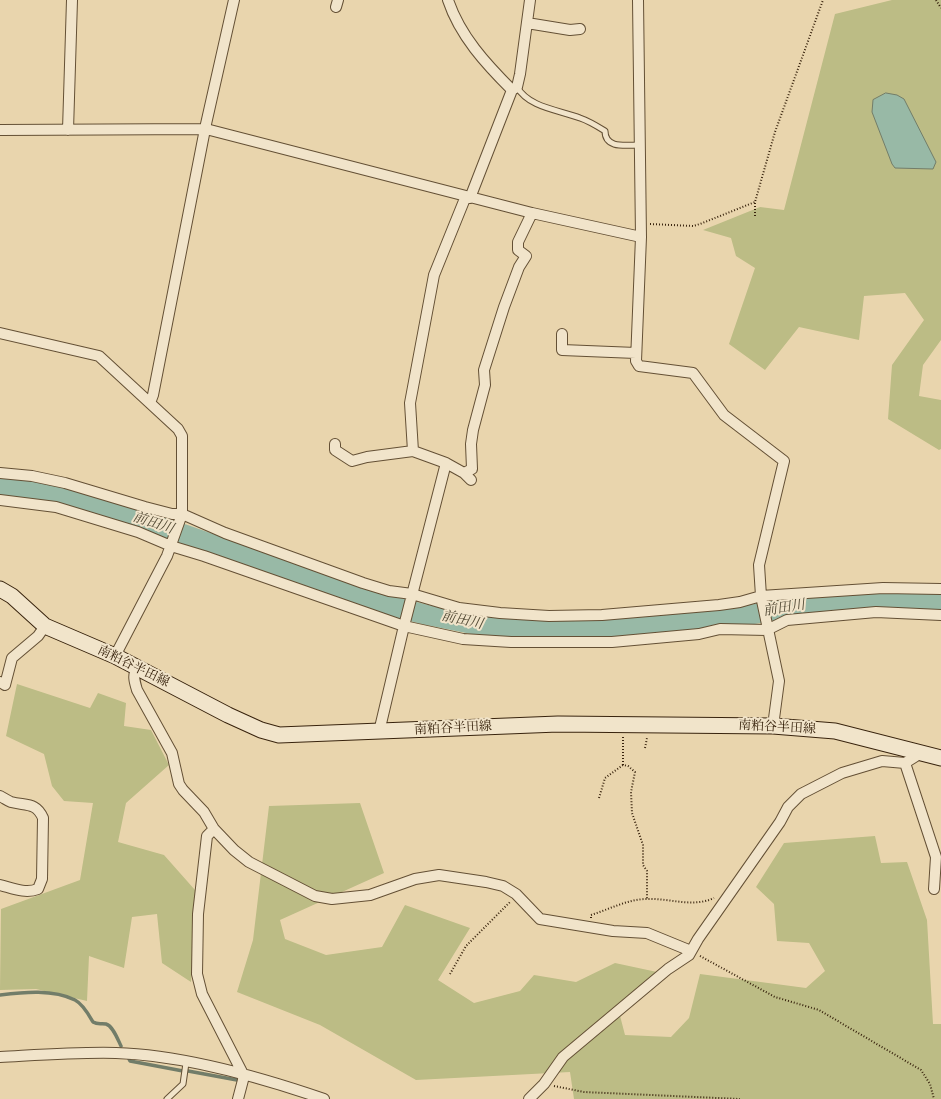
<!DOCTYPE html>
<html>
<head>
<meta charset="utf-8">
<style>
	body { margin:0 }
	canvas { display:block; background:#e9d5ad }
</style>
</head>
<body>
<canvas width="941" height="1099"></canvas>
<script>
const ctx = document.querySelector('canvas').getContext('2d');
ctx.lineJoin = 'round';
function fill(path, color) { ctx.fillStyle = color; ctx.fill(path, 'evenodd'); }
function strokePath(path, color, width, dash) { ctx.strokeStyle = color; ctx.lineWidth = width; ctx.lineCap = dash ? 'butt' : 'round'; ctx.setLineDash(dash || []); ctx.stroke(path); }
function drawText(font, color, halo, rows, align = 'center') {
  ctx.font = font + ' "IM FELL Double Pica","Noto Serif JP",serif'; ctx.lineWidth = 4; ctx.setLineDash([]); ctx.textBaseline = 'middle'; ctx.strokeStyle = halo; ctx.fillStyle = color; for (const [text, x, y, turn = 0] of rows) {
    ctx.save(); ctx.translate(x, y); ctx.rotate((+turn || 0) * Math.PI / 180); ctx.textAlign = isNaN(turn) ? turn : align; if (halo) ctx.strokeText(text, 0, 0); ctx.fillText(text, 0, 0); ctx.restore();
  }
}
const green = new Path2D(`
	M892,0h49v340l-18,25 -4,31 22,4v49l-2,1 -51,-31 4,-54 32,-45 -19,-27 -41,3 -5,44 -60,-13 -34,43 -36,-26 26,-76 -19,-12 -5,-18 -28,-8 57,-23 24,3 51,-196z
	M17,684l73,24 8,-15 28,10 -2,23 27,4 18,35 -43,38 -8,39 46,13 31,35 -4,92 -29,-19 -5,-49 -25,3 -8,51 -35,-12 -2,45 -51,-12 -36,1 1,-81 79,-29 13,-77 -29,-2 -12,-15 -8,-32 -38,-18z
	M360,803l24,70 -104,47 5,19 41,16 56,-8 23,-42 65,23 -32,52 36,23 46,-12 14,-16 42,7 39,-19 42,9 -39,36 7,27 46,2 18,-19 11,-44 106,14 19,-17 -16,-28 -32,-2 -3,-37 -18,-17 28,-44 91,-7 6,27 26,-1 20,58 6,104h8v75h-367l-4,-27 -154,8 -96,-55 -83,-33 16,-52 16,-134z`);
const water = new Path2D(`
	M886,93l11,2 7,4 32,63 -3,7 -38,-1 -3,-4 -20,-52 1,-12z`);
const stream = new Path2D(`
	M0,995c24,-3 53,-6 75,5 8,4 14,15 18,22 5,3 8,1 13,2 7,2 12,16 15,22
	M129,1059l1,2 53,10
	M188,1071l49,9`);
const river = new Path2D(`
	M0,486l27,3 33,6 123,39 193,68 51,13 55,11 69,4 48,-1 133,-11 74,-13 52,-3 83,1`);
const path = new Path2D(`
	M936,0l5,8
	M755,216v-14l20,-70 48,-132
	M650,224l43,2 7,-2 55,-22
	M623,737v28l5,1 7,6 -4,20 1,21 11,32v20l4,6v28
	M645,748l2,-10
	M599,798l6,-20 18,-13
	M591,918v-3c19,-6 37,-16 56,-16 23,-1 45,9 67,-1
	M700,956l75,41 44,13 102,60 9,14 4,15
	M450,974l16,-28 44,-44
	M554,1086l30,6 156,7`);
const lane = new Path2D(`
	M517,87c12,21 43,23 63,31 9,3 17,8 25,13 0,18 21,14 34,14
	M167,1099l16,-15 3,-21`);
const street = new Path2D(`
	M448,0c12,36 38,64 64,90
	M638,0l3,237 -5,124 3,5 54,7 31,42 60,46 -25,104 2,31 18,85 -6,45
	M336,7l2,-7
	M527,23l43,7 10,-1
	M0,130l206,-1 326,84 -14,29v8l8,6 -7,11 -15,40 -20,63 1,15 -12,45 -2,14 1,25 -8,4
	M68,130l4,-130
	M470,198l42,-108 5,-3 3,-13 10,-74
	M532,213l109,24
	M0,333l99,23 79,73 4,7v78l-15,42 -52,100
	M562,334v16l74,3
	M150,403l3,-8 53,-271 28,-124
	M335,444v6l17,11 15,-4 46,-6 -3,-48 24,-128 32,-79
	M446,463l18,10 7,7
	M0,473l32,3 33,7 80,24 27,7h10l43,19 138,50 26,8 23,3 47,14 41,5 49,3 53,-1 117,-10 21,-3 21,-6 122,-8 58,1
	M0,500l56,7 82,25 33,14 33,10 200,70 59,13 48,3h101l87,-8 21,-5 47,1 20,-10 89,-8 65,3
	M137,669c-5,6 -2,14 0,21l35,63 7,31 4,6 21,22 10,17 20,21 15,12 66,34 17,3 38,-4 45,-16 24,-4 47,7 17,4 13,8 24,25 73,12 34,2 44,18
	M0,682l5,3 7,-27 26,-22 7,-10
	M379,732l25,-106 42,-163 -33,-12
	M921,753l-16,10 31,94 -2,32
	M0,796c4,2 8,5 11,6 15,4 25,0 32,16l-1,61 -4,10c-13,5 -26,-1 -38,-4
	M214,829l-7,7 -9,78 -1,60 5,20 41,80v6l-5,19
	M0,1057c38,-2 77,-5 116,-4 68,2 144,24 208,46
	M529,1099l15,-15 19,-27 105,-88 21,-14 9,-16 82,-117 8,-15 13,-13 41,-21 40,-12 23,2`);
const secondary = new Path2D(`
	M0,589l12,7 33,30 70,30 113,59 33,15 18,5 279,-11 215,2 62,5 106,27`);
const streetNames = [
	["南粕谷半田線",133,667,26],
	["南粕谷半田線",777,728,3],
	["南粕谷半田線",453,729,-3]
];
const waterNames = [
	["前田川",153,524,18],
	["前田川",784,609,-9],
	["前田川",462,621,12]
];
fill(green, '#bcbc85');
fill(water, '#98b9a6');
strokePath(water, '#727d69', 1);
strokePath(stream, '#727d69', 3.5);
strokePath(river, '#98b9a6', 20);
strokePath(lane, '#645035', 7);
strokePath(street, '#645035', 12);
strokePath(secondary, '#38230d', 17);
strokePath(path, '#38230d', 2, [1, 2]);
strokePath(lane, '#f1e4ca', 5);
strokePath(street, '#f1e4ca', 10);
strokePath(secondary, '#f1e4ca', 15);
drawText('13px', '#38230d', '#f1e4ca', streetNames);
drawText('italic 14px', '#504833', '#f1e4ca', waterNames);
</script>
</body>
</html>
